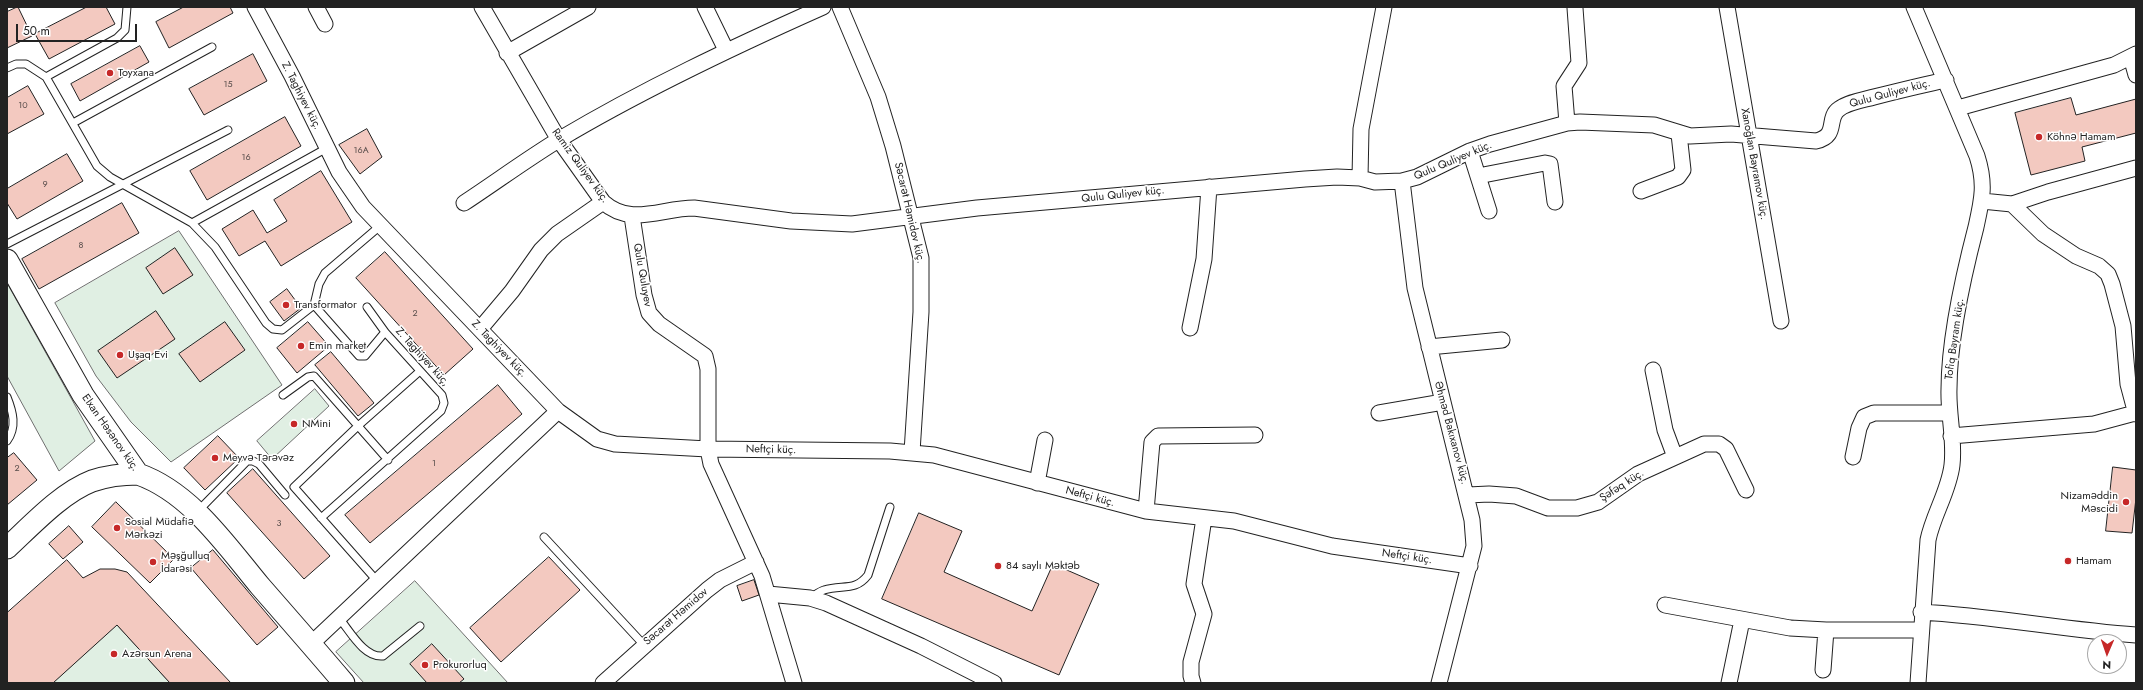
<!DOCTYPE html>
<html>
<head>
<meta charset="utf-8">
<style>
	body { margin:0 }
	#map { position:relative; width:2143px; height:690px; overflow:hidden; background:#fff; font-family:Jost,sans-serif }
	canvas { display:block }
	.frame { position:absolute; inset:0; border:8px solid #222; pointer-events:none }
	.north { position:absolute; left:2087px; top:634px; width:40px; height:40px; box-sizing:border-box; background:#fff; border:1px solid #a7a7a7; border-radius:50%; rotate:182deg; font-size:11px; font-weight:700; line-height:16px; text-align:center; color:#222 }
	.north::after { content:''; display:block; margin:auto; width:14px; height:18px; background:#c62828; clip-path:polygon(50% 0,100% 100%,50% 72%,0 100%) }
	.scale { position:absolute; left:16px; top:24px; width:121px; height:18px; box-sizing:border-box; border:2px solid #222; border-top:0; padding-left:5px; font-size:12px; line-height:14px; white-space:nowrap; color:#222; -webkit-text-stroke:3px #fff; paint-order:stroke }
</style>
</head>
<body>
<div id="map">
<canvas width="2143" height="690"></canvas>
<div class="frame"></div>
<div class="north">N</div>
<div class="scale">50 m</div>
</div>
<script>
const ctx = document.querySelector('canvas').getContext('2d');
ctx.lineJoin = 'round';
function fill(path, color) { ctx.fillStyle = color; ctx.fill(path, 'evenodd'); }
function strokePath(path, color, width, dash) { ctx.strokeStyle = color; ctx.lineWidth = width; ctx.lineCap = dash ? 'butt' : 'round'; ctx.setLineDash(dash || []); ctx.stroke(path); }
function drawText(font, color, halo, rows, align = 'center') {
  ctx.font = font + ' Jost,sans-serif'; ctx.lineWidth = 3; ctx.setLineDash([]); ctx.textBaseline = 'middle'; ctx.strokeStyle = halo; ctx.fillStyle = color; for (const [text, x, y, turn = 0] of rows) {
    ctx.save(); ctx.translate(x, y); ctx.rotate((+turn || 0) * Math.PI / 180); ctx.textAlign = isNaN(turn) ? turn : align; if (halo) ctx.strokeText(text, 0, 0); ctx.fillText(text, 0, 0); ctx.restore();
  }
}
const green = new Path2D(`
	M179,231l103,154 -111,77 -40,-40 -35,-46 -41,-73z
	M7,283l88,158 -36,30 -52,-95z
	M315,389l14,17 -57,53 -15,-18z
	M415,581l93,102h-144l-28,-31z
	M117,625l53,58h-117z`);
const building = new Path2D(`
	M18,7l14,29 -25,12v-36z
	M87,7h19l9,17 -66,35 -14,-25z
	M184,7h46l3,6 -64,35 -13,-26z
	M140,46l9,16 -69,39 -9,-17z
	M253,54l14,27 -63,34 -15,-26z
	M28,86l16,28 -37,20v-36z
	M2071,98l5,17 60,-16v34l-54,14 3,14 -54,14 -16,-62z
	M285,117l16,29 -94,54 -17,-29z
	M367,129l15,28 -22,17 -21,-29z
	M67,154l16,27 -66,38 -10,-16v-14z
	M321,171l31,51 -71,44 -16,-25 -26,15 -17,-27 31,-19 14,23 20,-12 -13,-21z
	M122,203l17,30 -100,56 -17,-30z
	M175,248l18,27 -30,19 -17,-26z
	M385,252l88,97 -29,26 -88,-97z
	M287,289l14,19 -17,13 -14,-19z
	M156,311l19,28 -58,39 -19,-27z
	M225,322l20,28 -45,32 -21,-28z
	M308,322l21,24 -32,27 -20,-25z
	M331,352l43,51 -16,13 -43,-51z
	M498,385l24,29 -152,129 -25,-28z
	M218,436l21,22 -34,32 -21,-22z
	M14,453l23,27 -30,25v-47z
	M2113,467l23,3v28l-4,35 -26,-2z
	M253,469l77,87 -26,23 -77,-86z
	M116,502l58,57 -24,24 -58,-56z
	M919,513l43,18 -18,41 88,39 21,-47 46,20 -40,91 -177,-76z
	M69,526l14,16 -20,17 -14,-15z
	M213,550l65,77 -21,18 -66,-77z
	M549,557l31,33 -79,72 -31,-34z
	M67,560l16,18 17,-9h15l12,3 104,111h-61l-53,-58 -64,58h-46v-70z
	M754,580l5,15 -17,6 -5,-15z
	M432,644l32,35 -5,4h-32l-17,-19z`);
const lane = new Path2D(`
	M7,68l9,-4h10l20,13 51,89 13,11 82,46 23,24 51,76 7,6 9,1 32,-25 5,-21 6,-11 55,-47
	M46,77l71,-39 8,-8 2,-23
	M73,123l139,-76
	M192,223l135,-75
	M7,244l221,-114
	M314,305l45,51h6l20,-24 57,63 2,8 -3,8 -120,107
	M367,307l18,25
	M283,395l25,-18 6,-1 74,84
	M7,397c6,15 10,30 0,44
	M197,512l50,-51h6l6,3 26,31
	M544,537l100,108
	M378,582l-84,-95 64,-61 62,-55
	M810,598c5,-3 10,-7 14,-8 18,-6 31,2 44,-15l22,-68
	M339,618c11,13 25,40 44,38l37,-30`);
const street = new Path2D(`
	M255,7l37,69 47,96 24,35 195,204 -247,233
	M316,7l9,17
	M482,7l77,133 44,62c28,25 58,6 91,6l97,13 61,3 125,-16 328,-29 32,-2 23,1 15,4 27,-1 15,-4 53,-26 20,-7 77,-21 13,-1 74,3 36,11 41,-2 85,7c23,-5 10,-23 23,-32 9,-7 24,-9 35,-12 24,-6 48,-12 72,-17
	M705,7l21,43
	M840,7l38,90 15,49 28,112v54l-9,140
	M1727,7l54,314
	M1914,7l63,149c9,28 5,44 -1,71 -13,50 -27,111 -27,162 -1,25 6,51 3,76 -3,26 -19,50 -24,75l-10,143
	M507,53l81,-46
	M2131,57l5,18
	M1958,108l156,-43 22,-11
	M1567,123l-3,-37 15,-23 -4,-55
	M1470,151l19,60
	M1478,176l67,-13 5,1 5,38
	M1360,178l1,-49 23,-122
	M1402,181l13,107 57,232 2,26 -35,137
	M1641,191l37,-14 5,-7 -4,-36
	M1982,201l30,3 31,30 33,22 23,10 9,8 4,10 11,42 5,58 8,30
	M464,203c32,-21 63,-44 96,-64 84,-50 173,-92 263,-132
	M2012,204l36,-12 88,-24
	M632,216l12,79 5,18 10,11 46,32 3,13v80l3,15 51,112 32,107
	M1190,328l14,-69 5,-72
	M480,329l32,-38 29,-41 16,-16 46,-32
	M1429,347l73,-7
	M1653,370l12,60 10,27
	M558,411l39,28 18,5 93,5 182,2 44,4 212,56 88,10 98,25 138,20
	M1379,413l64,-11
	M1951,436l143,-12 41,-11
	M1853,457l6,-29 5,-11 10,-4h75
	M1037,483l8,-43
	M1468,495l21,-1 27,2 32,12h29l21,-6 40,-28 66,-30h15l7,5 20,41
	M1146,511l6,-69 6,-6 97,-1
	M768,594l42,4 16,5 95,43 73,37
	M1665,605l125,23 36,2h95
	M1921,612c73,4 143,18 215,23
	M1823,670l3,-40
	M603,683l104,-93 13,-10 36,-18
	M1193,683l-2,-7v-14l13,-48 -10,-30 10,-66
	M1729,683l13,-63`);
const secondary = new Path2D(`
	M7,260l76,135 55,79c52,18 88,71 122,112 28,32 56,64 84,97
	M7,548c24,-22 54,-55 85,-67 15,-5 31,-7 46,-7`);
const markers = [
	[110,73,4,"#c62828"],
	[2039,137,4,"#c62828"],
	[286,305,4,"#c62828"],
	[301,346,4,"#c62828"],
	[120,355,4,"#c62828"],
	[294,424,4,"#c62828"],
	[215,458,4,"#c62828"],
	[2126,502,4,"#c62828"],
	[117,528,4,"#c62828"],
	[2068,561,4,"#c62828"],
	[153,562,4,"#c62828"],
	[998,566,4,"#c62828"],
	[114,654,4,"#c62828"],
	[425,665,4,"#c62828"]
];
const numberNames = [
	["15",228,85],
	["10",23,106],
	["16A",361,151],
	["16",246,158],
	["9",45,185],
	["8",81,246],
	["2",415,314],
	["1",434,464],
	["2",17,469],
	["3",279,524]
];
const poiNames = [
	["Toyxana",118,73],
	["Köhnə Hamam",2047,137],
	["Transformator",294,305],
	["Emin market",309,346],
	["Uşaq Evi",128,355],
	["NMini",302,424],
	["Meyvə Tərəvəz",223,458],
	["Nizaməddin",2118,496,"right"],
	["Məscidi",2118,509,"right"],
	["Sosial Müdafiə",125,522],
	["Mərkəzi",125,535],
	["Məşğulluq",161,556],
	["İdarəsi",161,569],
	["Hamam",2076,561],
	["84 saylı Məktəb",1006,566],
	["Azərsun Arena",122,654],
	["Prokurorluq",433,665]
];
const streetNames = [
	["Qulu Quliyev küç.",1890,94,-15],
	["Z. Taghiyev küç.",301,96,63],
	["Qulu Quliyev küç.",1453,161,-23],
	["Xanoğlan Bayramov küç.",1754,164,80],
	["Ramiz Quliyev küç.",580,166,54],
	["Qulu Quliyev küç.",1123,195,-6],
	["Səcarət Həmidov küç.",909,213,77],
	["Qulu Quluyev",642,275,80],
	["Tofiq Bayram küç.",1955,339,-82],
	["Z. Taghiyev küç.",499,349,46],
	["Z. Taghiyev küç,",422,357,48],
	["Elxan Həsənov küç.",110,433,55],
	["Əhməd Bakıxanov küç.",1451,433,75],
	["Neftçi küç.",771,450,1],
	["Şəfəq küç.",1622,486,-33],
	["Neftçi küç.",1090,497,15],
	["Neftçi küç.",1407,557,8],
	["Səcarət Həmidov",676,617,-41]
];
fill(green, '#e0efe3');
strokePath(green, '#6f6f6f', 1);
fill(building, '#f3c9c0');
strokePath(building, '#222', 1);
strokePath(lane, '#222', 9);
strokePath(street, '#222', 17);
strokePath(secondary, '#222', 23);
strokePath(lane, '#fff', 7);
strokePath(street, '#fff', 15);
strokePath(secondary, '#fff', 21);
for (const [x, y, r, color] of markers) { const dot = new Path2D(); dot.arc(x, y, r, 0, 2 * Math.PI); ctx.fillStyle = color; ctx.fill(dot); strokePath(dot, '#fff', 1.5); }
drawText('9px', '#564c4a', null, numberNames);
drawText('11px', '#222', '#fff', poiNames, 'left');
drawText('11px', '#222', '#fff', streetNames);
</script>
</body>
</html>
